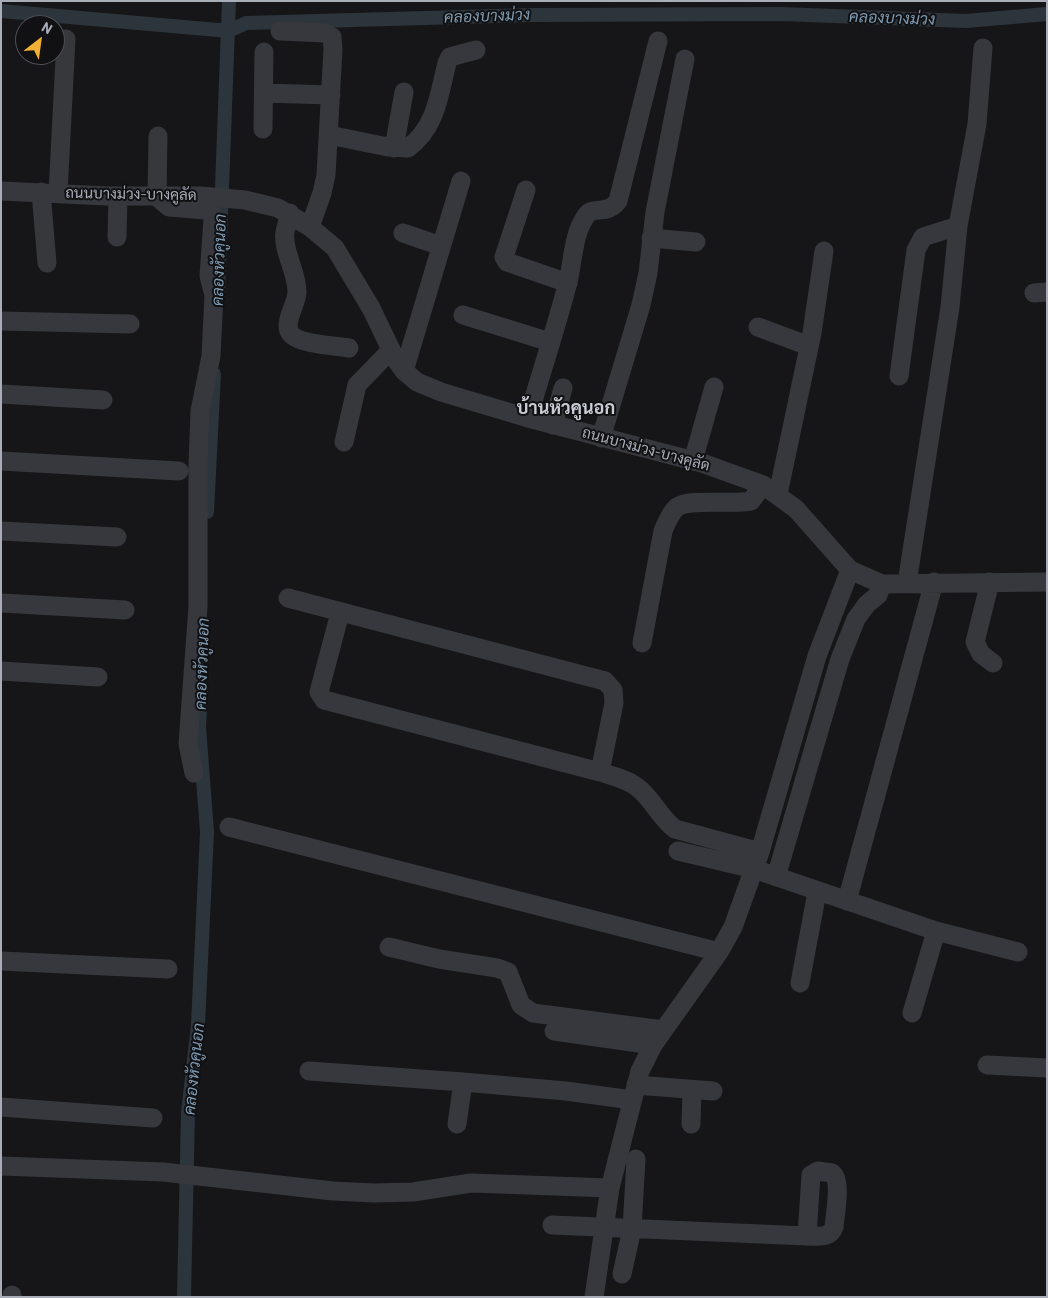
<!DOCTYPE html>
<html>
<head>
<meta charset="utf-8">
<style>
	body { margin:0 }
	#map { position:relative; width:1048px; height:1298px; overflow:hidden; background:#161618; font-family:Barlow,sans-serif }
	canvas { display:block }
	.frame { position:absolute; inset:0; border:2px solid #a8adb8; pointer-events:none }
	.north { position:absolute; left:15px; top:15px; width:50px; height:50px; box-sizing:border-box; background:#111113; border:1px solid #4d4f55; border-radius:50%; rotate:30deg; font-size:14px; font-weight:700; line-height:20px; text-align:center; color:#a8adb8 }
	.north::after { content:''; display:block; margin:auto; width:18px; height:22px; background:#f2b134; clip-path:polygon(50% 0,100% 100%,50% 72%,0 100%) }
</style>
</head>
<body>
<div id="map">
<canvas width="1048" height="1298"></canvas>
<div class="frame"></div>
<div class="north">N</div>
</div>
<script>
const ctx = document.querySelector('canvas').getContext('2d');
ctx.lineJoin = 'round';
function strokePath(path, color, width, dash) { ctx.strokeStyle = color; ctx.lineWidth = width; ctx.lineCap = dash ? 'butt' : 'round'; ctx.setLineDash(dash || []); ctx.stroke(path); }
function drawText(font, color, halo, rows, align = 'center') {
  ctx.font = font + ' Barlow,Sarabun,sans-serif'; ctx.lineWidth = 4; ctx.setLineDash([]); ctx.textBaseline = 'middle'; ctx.strokeStyle = halo; ctx.fillStyle = color; for (const [text, x, y, turn = 0] of rows) {
    ctx.save(); ctx.translate(x, y); ctx.rotate((+turn || 0) * Math.PI / 180); ctx.textAlign = isNaN(turn) ? turn : align; if (halo) ctx.strokeText(text, 0, 0); ctx.fillText(text, 0, 0); ctx.restore();
  }
}
const canal = new Path2D(`
	M1,11l228,20
	M229,31l17,-8 287,-8 248,-1 185,7 81,-7
	M218,295l11,-294
	M207,512l7,-138
	M184,1297l4,-185 10,-87 9,-193 -8,-105 2,-38`);
const minor = new Path2D(`
	M280,31l45,2 7,4 1,12 -7,126 -4,18 -12,34
	M264,93l67,2
	M263,129l1,-77
	M329,135l59,12 20,1c28,-20 31,-53 39,-85l3,-6 26,-7
	M158,136l-1,61 12,10 37,3 5,2 2,7 -4,57 5,19 -3,61 -11,55 -2,54v141l-10,138 6,29
	M394,148l10,-56
	M526,190l-22,67 3,5 61,21
	M1,191l106,5h94l44,4 33,8 32,19 25,21 36,60 25,52 8,11 13,11 24,10 87,26 174,45 61,22 33,24 54,61 32,14 165,-2
	M41,192l6,71
	M58,193l8,-154
	M290,213c-1,6 -4,13 -5,19 -3,18 12,39 12,60 0,12 -14,30 -7,41 7,11 46,13 59,15
	M403,233l38,13
	M117,237l1,-41
	M651,238l45,4
	M1034,293l13,-1
	M463,315l87,27
	M1,321l129,3
	M758,327l51,19
	M404,371l57,-190
	M899,376l17,-126 7,-13 35,-11
	M1,394l102,6
	M528,418c13,-45 28,-90 40,-136 5,-20 5,-49 18,-66 7,-11 21,0 32,-15l40,-160
	M553,425l10,-37
	M601,438l40,-133 7,-32 7,-61 30,-153
	M344,442l13,-57 34,-35
	M1,461l178,10
	M693,461l21,-74
	M778,494l34,-161 12,-82
	M1,531l116,6
	M990,582l-15,60 6,12 12,9
	M907,583l43,-276 8,-81 19,-102 6,-76
	M288,598l317,83 8,9 1,13 -14,69
	M1,603l124,7
	M340,613l-21,79 5,8 276,72c13,4 27,7 37,15 15,11 23,31 38,42l85,23
	M642,643l21,-112c3,-7 7,-18 14,-24 13,-9 55,-2 74,-6l12,-16
	M1,671l97,6
	M229,827l490,125
	M678,851l76,18 182,62 82,21
	M776,877l64,-218 16,-40 11,-15 11,-9 4,-11
	M847,901l87,-319
	M389,947l50,12 58,9 11,4 13,33 12,8 130,17
	M1,961l167,8
	M800,983l17,-91
	M912,1013l24,-82
	M554,1031l99,14
	M987,1065l60,3
	M309,1071l154,11
	M636,1085l77,6
	M1,1107l152,11
	M457,1124l6,-42 103,9 66,9
	M691,1124l1,-34
	M1,1166l162,6 170,19 41,2 39,-1 58,-9 139,5
	M552,1225l255,11c11,0 23,3 27,-9 1,-13 8,-46 -2,-54l-14,-2 -7,4 -4,61
	M622,1274l10,-45 4,-70
	M12,1295v2
	M594,1297l16,-109 30,-117 13,-26 66,-93 14,-25 27,-75 57,-196 33,-86`);
const streetNames = [
	["ถนนบางม่วง-บางคูลัด",131,194,1],
	["ถนนบางม่วง-บางคูลัด",646,449,15]
];
const waterNames = [
	["คลองบางม่วง",487,16,-2],
	["คลองบางม่วง",892,18,2],
	["คลองหัวคูนอก",219,260,-88],
	["คลองหัวคูนอก",202,664,-88],
	["คลองหัวคูนอก",194,1069,-84]
];
const quarterNames = [
	["บ้านหัวคูนอก",566,408]
];
strokePath(canal, '#2c353c', 14);
strokePath(minor, '#37383d', 19);
drawText('15px', '#a8adb8', '#111113', streetNames);
drawText('italic 16px', '#7f9bb3', '#111113', waterNames);
drawText('bold 18px', '#c9ccd4', '#111113', quarterNames);
</script>
</body>
</html>
